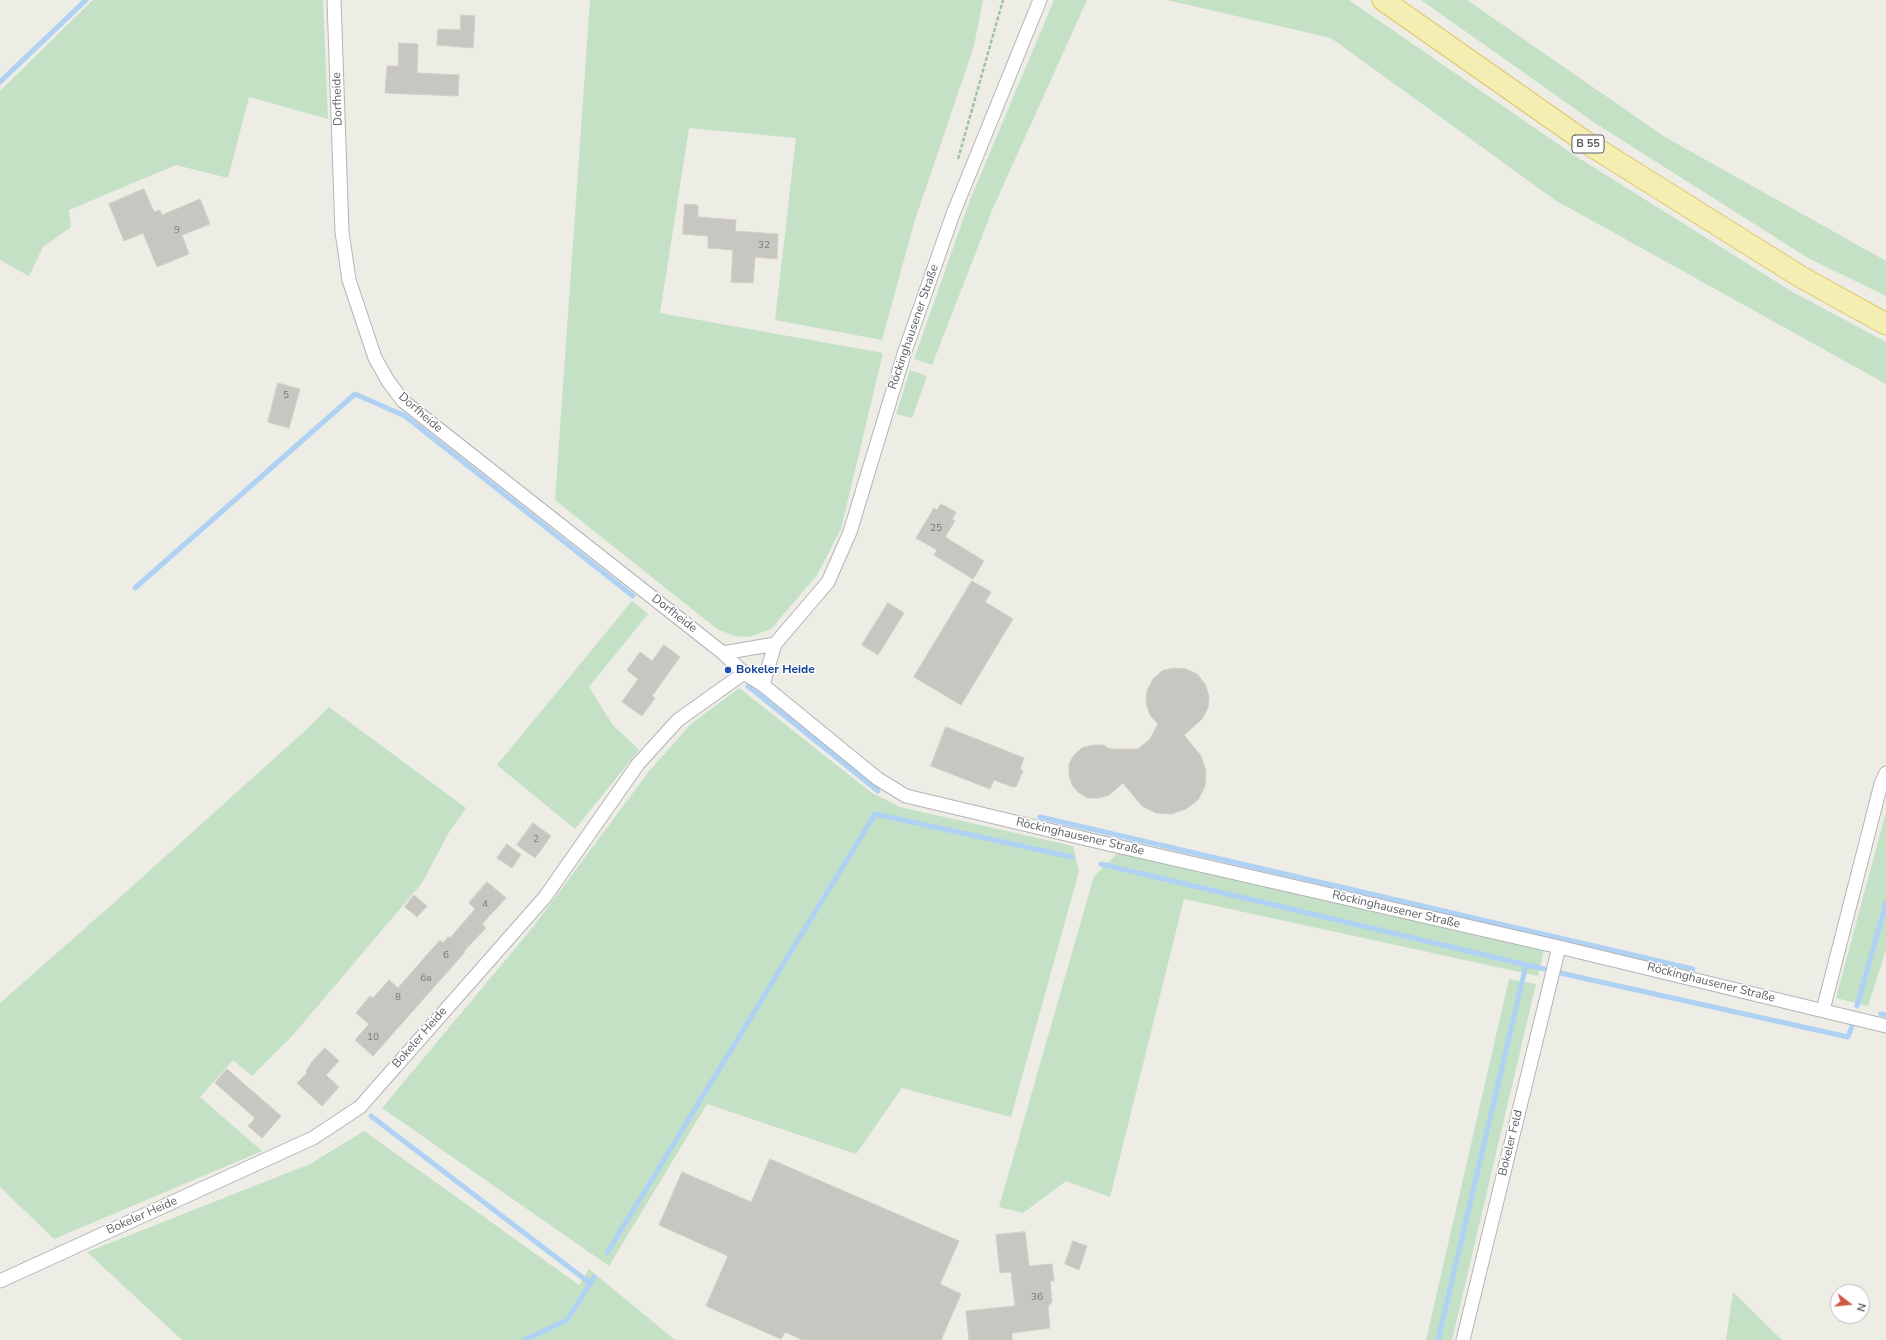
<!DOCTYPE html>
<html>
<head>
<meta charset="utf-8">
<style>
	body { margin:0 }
	#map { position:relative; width:1886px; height:1340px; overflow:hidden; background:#edece5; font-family:"Nunito Sans",sans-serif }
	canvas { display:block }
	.north { position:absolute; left:1830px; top:1284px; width:40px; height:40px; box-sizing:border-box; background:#fff; border:1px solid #bebfc1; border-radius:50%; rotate:106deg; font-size:11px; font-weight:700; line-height:16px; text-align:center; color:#5d5f63 }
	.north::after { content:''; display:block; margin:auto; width:14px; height:18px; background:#d25945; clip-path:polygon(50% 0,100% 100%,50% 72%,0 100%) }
</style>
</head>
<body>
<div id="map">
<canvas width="1886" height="1340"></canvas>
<div class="north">N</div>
</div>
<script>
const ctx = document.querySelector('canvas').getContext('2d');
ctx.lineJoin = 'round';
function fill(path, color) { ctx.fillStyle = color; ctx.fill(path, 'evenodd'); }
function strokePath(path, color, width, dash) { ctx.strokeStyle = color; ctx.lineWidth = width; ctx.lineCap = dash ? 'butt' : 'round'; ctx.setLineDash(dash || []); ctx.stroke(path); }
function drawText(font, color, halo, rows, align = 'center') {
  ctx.font = font + ' "Nunito Sans",sans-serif'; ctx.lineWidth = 3; ctx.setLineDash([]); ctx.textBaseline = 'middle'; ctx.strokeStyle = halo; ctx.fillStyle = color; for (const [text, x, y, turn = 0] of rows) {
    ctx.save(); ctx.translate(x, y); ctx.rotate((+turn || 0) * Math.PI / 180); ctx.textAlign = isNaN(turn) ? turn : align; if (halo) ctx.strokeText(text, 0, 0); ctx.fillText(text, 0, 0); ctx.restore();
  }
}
const green = new Path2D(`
	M93,0h230l5,119 -79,-22 -21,81 -52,-13 -107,45 2,17 -28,20 -14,29 -29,-16v-169z
	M590,0h393l-9,46 -60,177 -32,117 -107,-20 21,-182 -107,-10 -29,185 223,40 -42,176 -24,46 -46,54 -22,8 -15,-1 -17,-7 -162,-129z
	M1054,0h33l-94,208 -61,157 -18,-6 56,-159z
	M1167,0h182l225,155 217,136 95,51v42l-331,-184 -224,-162z
	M1421,0h46l198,137 221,124v35l-78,-38 -213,-135z
	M910,370l17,6 -15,42 -16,-4z
	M632,601l16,13 -59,73 23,37 27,26 -64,79 -78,-64z
	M739,688l133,105 28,14 173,39 6,25 -68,246 -109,-29 -46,66 -149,-50 -98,162 -227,-158 151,-181 117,-157 40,-45z
	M329,707l137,101 -18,26 -26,49 -129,152 -41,41 -19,-16 -33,37 62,54 -208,88 -54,-52v-184l117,-103 191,-172z
	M1886,812v138l-18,56 -32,-8z
	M1118,853l426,97 -6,26 -354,-77 -74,298 -44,-16 -43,32 -24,-6 95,-331z
	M1509,979l27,5 -84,356h-26z
	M364,1131l215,154 10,-16 86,71h-493l-95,-88 223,-88z
	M1733,1292l49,48h-56z`);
const stream = new Path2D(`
	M0,82l86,-82
	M135,588l220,-194 50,22 228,180
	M748,686l130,105
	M1040,817l653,152
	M1101,864l443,105
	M1560,973l288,64 4,-11
	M1857,1006l29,-103
	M1881,1014l5,1
	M371,1116l220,168
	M607,1253l268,-439 197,43
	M524,1340l43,-20 27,-43
	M1438,1340l88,-375`);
const building = new Path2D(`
	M461,15l14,1 -2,32 -36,-3 1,-16 22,1z
	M399,43l19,1 -1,29 42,2 -1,21 -73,-3 2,-27h11z
	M144,189l10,23 6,-2 2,5 38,-16 10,25 -28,11 7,19 -32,13 -14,-34 -19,8 -15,-37z
	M685,204l13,1v12l38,3 -1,11 43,3 -1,25 -22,-2 -2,26 -22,-1 2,-32 -25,-2v-12l-25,-2z
	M278,383l22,6 -11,39 -21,-6z
	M941,504l15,8 -4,7 3,2 -10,16 39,24 -11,18 -39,-24 3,-5 -21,-12 18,-30 3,2z
	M972,581l19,11 -6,10 28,17 -52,86 -47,-28z
	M888,603l16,10 -26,42 -16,-10z
	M664,645l16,12 -28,39 3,2 -13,18 -20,-14 16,-23 -11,-9 13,-18 12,9z
	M1174,668l12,1 11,5 8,10 4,12 -1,12 -6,11 -18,16 17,21 5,15 -1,15 -7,14 -12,9 -15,5 -15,-1 -14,-7 -19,-23 -14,12 -10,3h-11l-9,-5 -7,-8 -3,-10v-11l5,-9 8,-7 11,-3h10l7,4h28l12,-10 8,-15 -8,-9 -4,-12 1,-12 6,-12 9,-8z
	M946,727l78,31 -4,11 3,2 -7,16 -3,-1v1l-19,-7 -4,9 -59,-23z
	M533,823l18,13 -16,22 -18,-13z
	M507,844l14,11 -9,13 -15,-10z
	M487,882l19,16 -24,26 4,4 -22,23 1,1 -92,104 -18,-16 14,-16 -13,-11 14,-17 3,2 16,-18 9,8 42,-48 3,3 5,-6 2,1 25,-29 -6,-6z
	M414,895l13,11 -10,11 -12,-10z
	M325,1048l14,13 -13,14 13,12 -17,19 -25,-23 10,-10 -1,-2 5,-8z
	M227,1069l54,47 -19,22 -14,-12 7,-8 -40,-35z
	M770,1159l189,82 -19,43 21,10 -20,46h-138l-18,-8 -4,7 -75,-33 22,-50 -69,-31 23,-53 69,30z
	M1025,1232l4,34 23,-2 2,17h-4l2,21 -4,5 2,21 -38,5v7h-43l-3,-29 49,-5 -4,-34 -11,1 -4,-38z
	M1073,1241l14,5 -8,24 -14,-6z`);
const path = new Path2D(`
	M958,159l45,-159`);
const street = new Path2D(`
	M334,0l8,232 7,48 26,78 13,23 15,20 320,252 21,20 19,12 115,94 28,17 189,45 464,106 327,79
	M723,653l52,-9
	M763,685l12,-41 53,-62 22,-50 55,-181 48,-137 87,-214
	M1823,1010l58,-226 5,-11
	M0,1281l313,-143 47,-31 185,-210 93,-133 40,-44 66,-47
	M1463,1340l96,-393`);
const primary = new Path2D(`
	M1383,0l201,141 217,136 85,47`);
const markers = [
	[728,670,4,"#1a4fb4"]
];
const numberNames = [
	["9",177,231],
	["32",764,246],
	["5",286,396],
	["25",936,529],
	["2",536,840],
	["4",485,905],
	["6",446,956],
	["6a",426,979],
	["8",398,998],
	["10",373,1038],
	["36",1037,1298]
];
const shields = [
	[1588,144,32]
];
const shieldNames = [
	["B 55",1588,144]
];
const streetNames = [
	["Dorfheide",338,99,-92],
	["Röckinghausener Straße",914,327,-71],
	["Dorfheide",420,413,41],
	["Dorfheide",674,614,38],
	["Röckinghausener Straße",1080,837,13],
	["Röckinghausener Straße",1396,910,13],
	["Röckinghausener Straße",1711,983,14],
	["Bokeler Heide",420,1038,-49],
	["Bokeler Feld",1511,1143,-76],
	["Bokeler Heide",142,1216,-24]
];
const transitNames = [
	["Bokeler Heide",736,670]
];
fill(green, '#c4e1c6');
strokePath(stream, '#aed1f4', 5);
fill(building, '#c8c6c1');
strokePath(building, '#d1cec4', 1);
strokePath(street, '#b2b4b8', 15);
strokePath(primary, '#dfc66c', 23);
strokePath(path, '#9ec1aa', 2.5, [4, 2]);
strokePath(street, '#fff', 13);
strokePath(primary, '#f4eeb2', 21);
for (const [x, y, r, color] of markers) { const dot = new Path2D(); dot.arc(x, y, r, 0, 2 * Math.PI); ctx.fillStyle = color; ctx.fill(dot); strokePath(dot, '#fff', 1.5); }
drawText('10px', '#78797a', null, numberNames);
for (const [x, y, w] of shields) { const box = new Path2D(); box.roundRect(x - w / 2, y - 9, w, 18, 3); ctx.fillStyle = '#fff'; ctx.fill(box); strokePath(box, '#5d5f63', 1); }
drawText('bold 11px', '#5d5f63', null, shieldNames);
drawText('12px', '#5d5f63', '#fff', streetNames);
drawText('bold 12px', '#164399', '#fff', transitNames, 'left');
</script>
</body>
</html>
